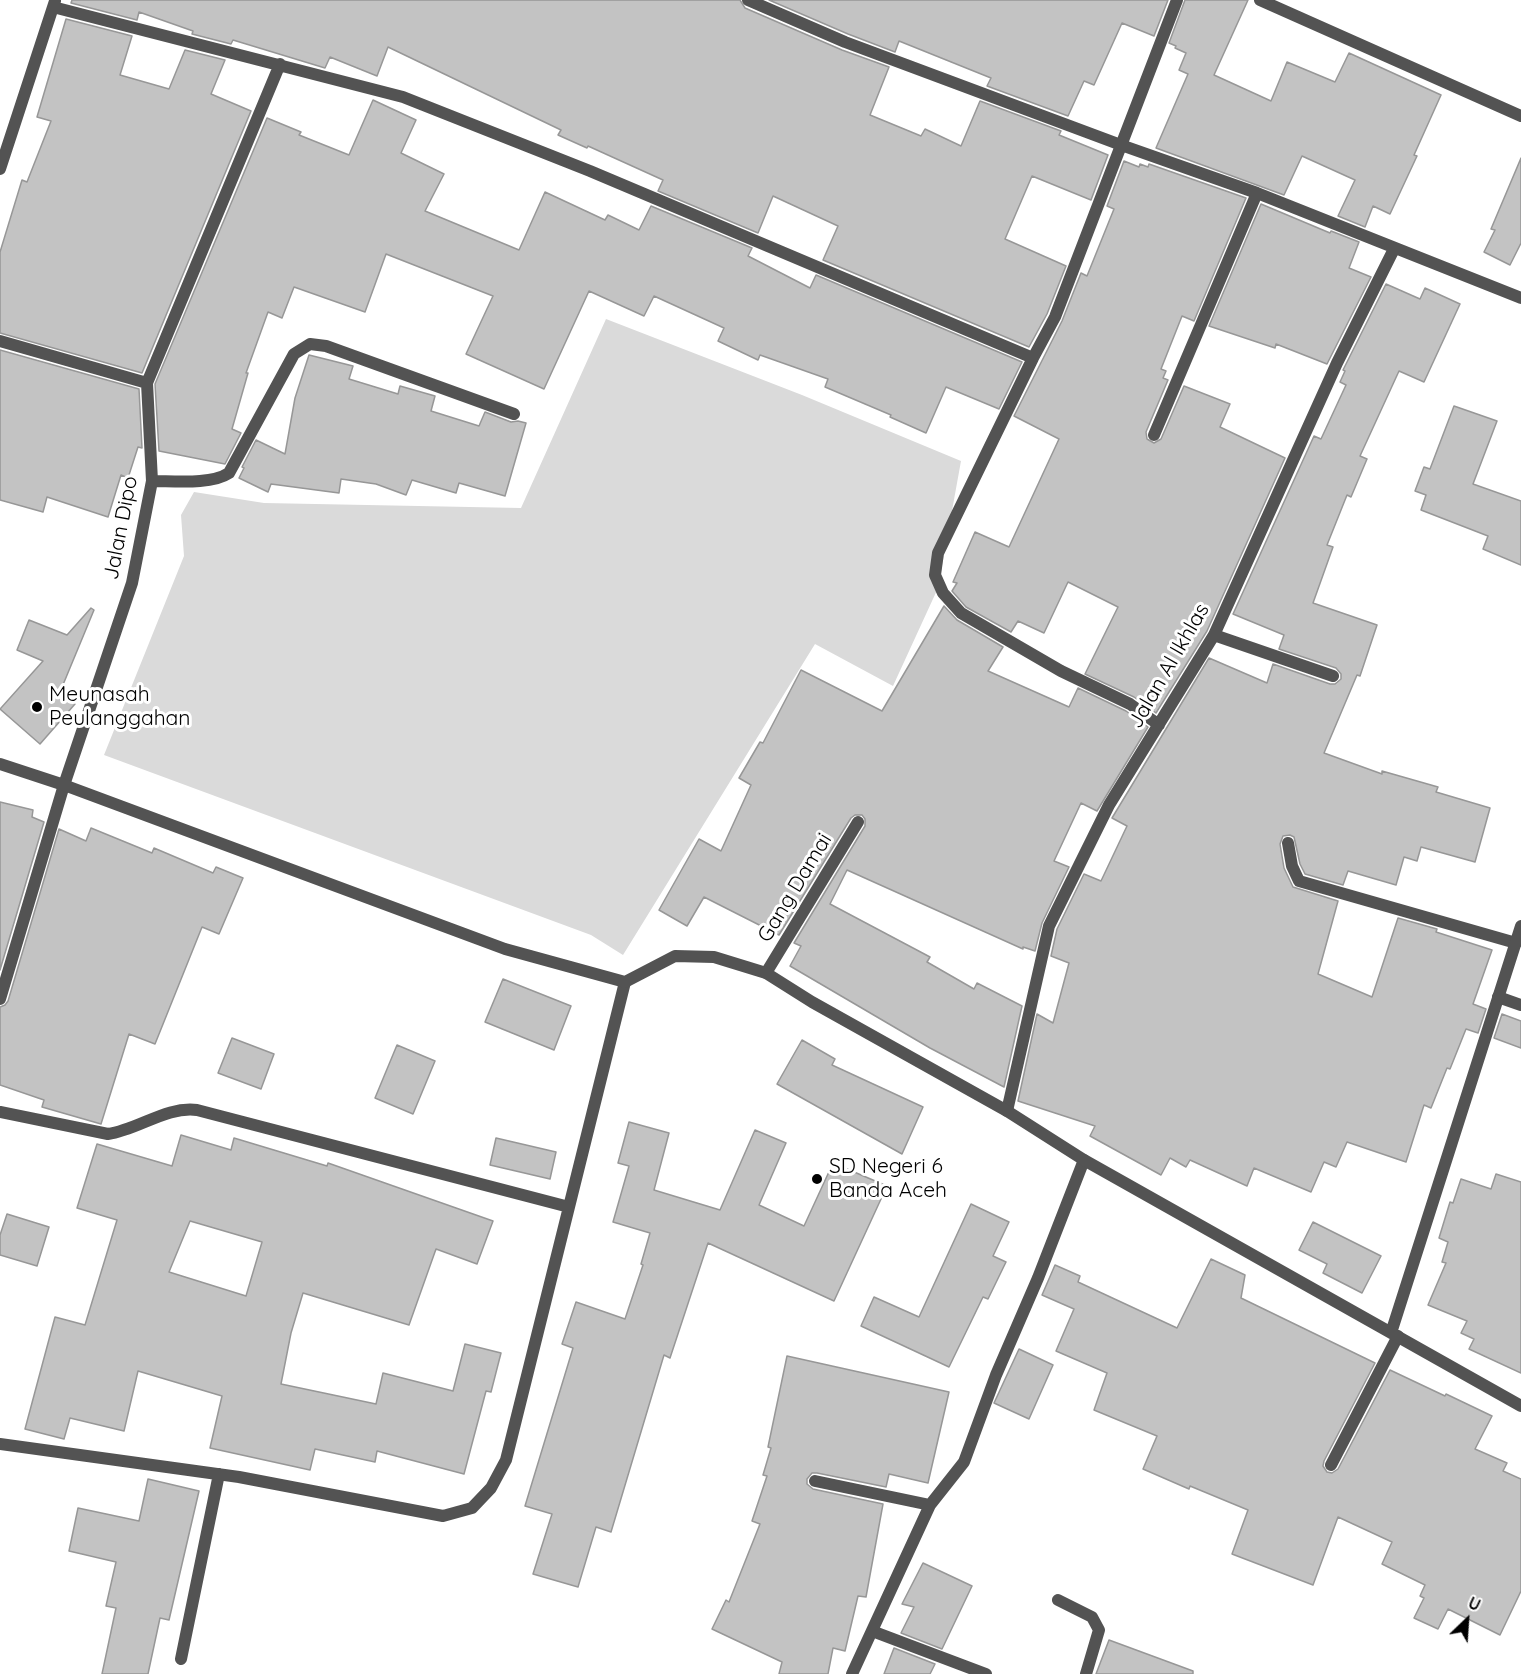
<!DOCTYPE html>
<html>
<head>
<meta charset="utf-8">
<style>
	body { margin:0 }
	#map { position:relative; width:1521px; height:1674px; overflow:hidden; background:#fff; font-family:Quicksand,sans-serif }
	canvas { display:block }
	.north { position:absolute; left:1437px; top:1590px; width:60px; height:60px; -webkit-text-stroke:4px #fff; paint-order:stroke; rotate:25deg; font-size:16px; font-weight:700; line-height:24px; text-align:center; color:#000 }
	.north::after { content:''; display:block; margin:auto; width:21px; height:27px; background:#000; clip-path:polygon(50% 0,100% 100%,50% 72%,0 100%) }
</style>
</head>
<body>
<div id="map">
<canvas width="1521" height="1674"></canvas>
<div class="north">U</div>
</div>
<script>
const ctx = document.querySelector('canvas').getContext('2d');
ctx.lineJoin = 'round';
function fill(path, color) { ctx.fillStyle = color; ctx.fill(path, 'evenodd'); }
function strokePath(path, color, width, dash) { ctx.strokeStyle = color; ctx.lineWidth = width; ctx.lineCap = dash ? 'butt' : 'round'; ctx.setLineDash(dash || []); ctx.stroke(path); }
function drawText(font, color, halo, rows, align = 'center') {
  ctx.font = font + ' Quicksand,sans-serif'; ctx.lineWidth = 6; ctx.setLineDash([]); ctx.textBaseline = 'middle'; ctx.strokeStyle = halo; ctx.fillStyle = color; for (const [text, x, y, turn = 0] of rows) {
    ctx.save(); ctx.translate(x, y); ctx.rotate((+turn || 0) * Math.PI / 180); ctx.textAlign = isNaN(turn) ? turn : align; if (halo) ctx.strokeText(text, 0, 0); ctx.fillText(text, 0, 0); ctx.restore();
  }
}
const green = new Path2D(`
	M606,319l196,76 159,66 -23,127 -45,98 -78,-42 -192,311 -32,-20 -487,-180 80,-199 -3,-41 13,-23 70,11 257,5z`);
const building = new Path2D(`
	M72,0h668l5,8 97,42 47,17 -19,48 51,21 4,-7 36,17 19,-45 81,30 -2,4 49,20 -17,45 -59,-24 -27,63 61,27 -19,48 -18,33 -206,-87 15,-34 -65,-30 -15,37 -100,-42 5,-11 -75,-34 -1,2 -29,-13 3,-5 -173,-83 -11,29 -47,-19 -5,11 -92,-28 -2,4 -39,-10 1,-3 -54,-19 -2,8 -66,-17z
	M769,0h399l-14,36 -32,-13 -28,62 -10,-4 -16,35 -81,-30 4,-8 -92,-37 -4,11 -47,-18z
	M1185,0h63l-34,75 57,26 16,-39 48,20 14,-29 92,42 -27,60 3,1 -27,58 -17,-8 -8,21 -27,-11 17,-36 -53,-24 -18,39 -128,-47 32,-74 -9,-4 7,-17 -11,-5 1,-2 -7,-3z
	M66,19l66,17 -12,39 49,14 16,-39 40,10 -14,34 40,17 -109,262 -142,-40v-81l22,-72 5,2 24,-61 -14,-4z
	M373,100l43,20 -15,33 43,21 -19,37 94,39 26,-58 60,28 3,-5 31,15 12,-24 101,42 -4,8 62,32 6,-13 206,87 -23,47 -53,-22 -20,46 -36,-16 1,-2 -66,-28 3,-8 -68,-24 -2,5 -40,-19 6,-13 -70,-32 -10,20 -55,-25 -45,98 -78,-35 27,-58 -107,-42 -21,58 -71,-25 -12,31 -14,-6 -22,61h2l-16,56 9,4 -16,31 -66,-13 -4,-67 112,-266 34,14 -2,3 50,20z
	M1521,158v85l-11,22 -26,-13 11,-22 -4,-1z
	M1124,161l15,6 1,-3 8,3 1,-3 97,34 -52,123 -12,-5 -21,53 5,2 -3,7 5,2 -22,52 1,7 7,4 7,-4 23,-53 46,18 -10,23 65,31 -78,173 -51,82 -22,-16 -49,-23 33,-67 -50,-25 -24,51 -26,-12 -7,11 -45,-25 -14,-16 5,-8 -4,-1 22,-50 34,15 50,-108 -45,-23 48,-95 19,-48 6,3 27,-67 -7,-3z
	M1261,204l69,29 1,-2 28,11 -10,26 22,9 -44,87 -51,-20 -1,4 -66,-22z
	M1386,284l34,15 5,-11 35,16 -36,78 -25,-11 -39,85 7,3 -16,38 -4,-2 -20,50 6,2 -20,56 64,22 -17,51 -3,-1 -33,78 58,21v-3l56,16 -2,5 54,16 -15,54 -54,-15 -4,14 -13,-4 -8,28 -48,-14 -5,14 -38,-11 -5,-10 -6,-27 -4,-2 -7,1 -3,8 4,24 9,19 45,14 -20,73 54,23 26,-79 39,11 -1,3 56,18 -19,54 13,5 -8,24 -12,-4 -16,40 -3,-1 -16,40 -7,-3 -18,57 -59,-20 -11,25 -12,-5 -13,30 -57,-24 -7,18 -57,-26 -4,7 -16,-9 -9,17 -71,-39 5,-10 -77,-25 19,-87 16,9 16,-60 -18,-7 6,-27 27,-55 17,7 26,-55 -15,-8 97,-160 58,25 6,-19 57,20h5l6,-5v-5l-5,-6 -57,-19 5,-14 -51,-21 81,-178 7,3 25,-54 -6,-3 5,-11 -2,-1z
	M0,350l139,39 3,59 -4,-1 -10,31 -7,-3 -13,42 -61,-20 -4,15 -43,-12z
	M309,355l44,11 -4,13 49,15 2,-8 35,10 -4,15 48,15 6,-14 26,10 7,-1 8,2 -21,73 -46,-13 -3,10 -44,-13 -6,15 -30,-11 -35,-5 -2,14 -68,-9 -3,8 -29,-14 5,-10 -2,-1 14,-27 29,14 10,-56z
	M1454,406l43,15 -24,63 48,17v64l-38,-16 5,-13 -67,-26 5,-15 -11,-4 9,-24 6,2z
	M944,606l13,14 46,27 -15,24 81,36 9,-19 48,23 22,16 -51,84 -16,-8 -27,58 15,6 -27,56 -7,28 -12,-4v2l-176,-79 -17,34 100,53 -3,5 47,27 3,-6 45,23 -18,81 -74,-39 -140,-82 11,-20 -7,-3 71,-117v-7l-3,-4h-7l-4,3 -72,117 -75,-38 -17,29 -28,-16 40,-71 22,12 30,-66 -12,-7 21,-36 3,1 38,-73 81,41z
	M91,608l3,2 -34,82 15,12 -35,40 -40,-35 43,-48 -26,-11 12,-30 38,15z
	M0,802l33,8 -1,7 12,5 -44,148z
	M91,828l61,25 2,-5 59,25 3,-6 27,11 -24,56 -17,-7 -47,117 -26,-10 -28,90 -59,-17 2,-7 -44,-15v-78l5,-2 3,-4 51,-172 27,12z
	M503,979l68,27 -17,44 -69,-28z
	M1502,1014l19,7v27l-27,-10z
	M232,1038l42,16 -13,35 -43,-16z
	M802,1040l33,19 -3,6 91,42 -21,47 -125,-70z
	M397,1045l38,16 -22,53 -38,-16z
	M629,1122l40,11 -15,57 66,20 35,-80 31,13 -27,62 45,21 29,-63 54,23 -53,115 -126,-58 -38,115 -6,-3 -53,177 -15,-5 -18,60 -45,-13 19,-60 -27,-8 48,-158 -11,-4 14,-42 49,17 18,-54 -2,-1 9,-31 -37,-11 16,-56 -11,-3z
	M181,1135l50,15 3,-12 93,28 1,-3 165,58 -16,43 -41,-15 -27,76 -106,-32 -12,40 -10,51 95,20 7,-31 70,18 12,-47 36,9 -10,39 -5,-1 -22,83 -87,-23 -2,11 -60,-13 -5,21 -100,-22 12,-52 -84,-25 -14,60 -54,-13 -6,21 -39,-10 30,-112 30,8 32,-105 -40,-12 20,-64 75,22zM190,1221l72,21 -16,54 -77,-24z
	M496,1138l60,14 -6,27 -60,-14z
	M1496,1174l25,8v191l-52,-24 5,-10 -13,-6 6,-12 -39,-16 18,-42 -4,-1 6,-20 -9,-4 11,-36 3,1 8,-24 30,10z
	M971,1204l38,18 -16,34 13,6 -18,37 -5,-2 -34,70 -88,-41 13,-29 45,20z
	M7,1214l42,13 -12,39 -37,-11v-20z
	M1313,1222l68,34 -19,37 -39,-20 4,-9 -28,-14z
	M1211,1259l34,16 -4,23 134,65 -51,98 -1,5 4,6 5,1 6,-4 52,-99 55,26 1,-2 46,22 -17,33 32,14 -4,8 18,8v112l-21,44 -52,-26 -10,20 -24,-11 10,-20 -4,-2 5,-11 -43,-21 10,-22 -54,-25 -25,68 -81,-31 16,-44 -58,-24 -1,3 -46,-20 14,-33 -63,-26 13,-37 -51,-22 18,-42 -32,-14 13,-30 25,11 -2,6 99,46z
	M1019,1349l34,16 -24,54 -35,-16z
	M787,1356l162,36 -21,91 -39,-9 -3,13 -69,-14h-5l-5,6v5l6,5 70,15 -17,93 -8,-1 -13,55 -12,-3 -5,26h-49l3,-12 -70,-33 14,-29 3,2 31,-78 -8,-3 15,-45 -4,-1 8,-27 -3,-1z
	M148,1479l51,12 -30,129 -9,-2 -12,56h-46l14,-66 -10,-2 10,-44 -47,-11 9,-43 61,13z
	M923,1563l49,23 -30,63 -41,-16 13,-26 -12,-3z
	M1109,1640l84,31v3h-97z
	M894,1648l41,16 -5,10h-46z`);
const minor = new Path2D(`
	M748,0l97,42 276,103 136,48 264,105
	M1260,0l261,116
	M53,7l350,90 187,74 443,187
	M0,169l55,-168
	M0,341l147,42
	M1154,435l103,-242
	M152,481c22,0 59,4 77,-8l65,-119 16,-10 16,2 188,68
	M1214,635l119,41
	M1159,725l-29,-21 -69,-33 -100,-58 -18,-20 -8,-18 3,-22 95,-195 22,-41 122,-317
	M1288,843l4,23 7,15 217,62
	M766,973l92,-151
	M1498,997l23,8
	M0,999l64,-214 68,-202 20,-102 -5,-98 133,-319
	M1007,1111l42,-185 60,-121 105,-170 123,-272 57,-114
	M0,1112l108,22c30,-4 58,-28 89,-24l372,97
	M0,1444l239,33 204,39 29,-8 19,-20 15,-28 119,-478
	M1331,1465l67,-129
	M815,1481l115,24
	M1058,1600l34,17 7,13 -13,44
	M872,1631l114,43
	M181,1659l38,-185
	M852,1674l78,-169 34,-43 32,-87 42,-97 46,-118`);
const tertiary = new Path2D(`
	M0,764l64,21 441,164 120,33 50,-26 39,1 52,16 46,29 195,109 77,49 437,246
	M1391,1333l130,-407`);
const markers = [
	[37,707,6,"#000"],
	[817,1179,6,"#000"]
];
const streetNames = [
	["Jalan Dipo",121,528,-79],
	["Jalan Al Ikhlas",1169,666,-60],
	["Gang Damai",795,888,-59]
];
const poiNames = [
	["Meunasah",49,695],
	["Peulanggahan",49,719],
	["SD Negeri 6",829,1167],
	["Banda Aceh",829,1191]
];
fill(green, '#dadada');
fill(building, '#c3c3c3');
strokePath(building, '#979797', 1.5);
strokePath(minor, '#535353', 12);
strokePath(tertiary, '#535353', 12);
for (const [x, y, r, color] of markers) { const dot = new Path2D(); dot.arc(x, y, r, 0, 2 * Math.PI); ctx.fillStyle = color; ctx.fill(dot); strokePath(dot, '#fff', 2); }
drawText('21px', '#000', '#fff', streetNames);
drawText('21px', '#000', '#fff', poiNames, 'left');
</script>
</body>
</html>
